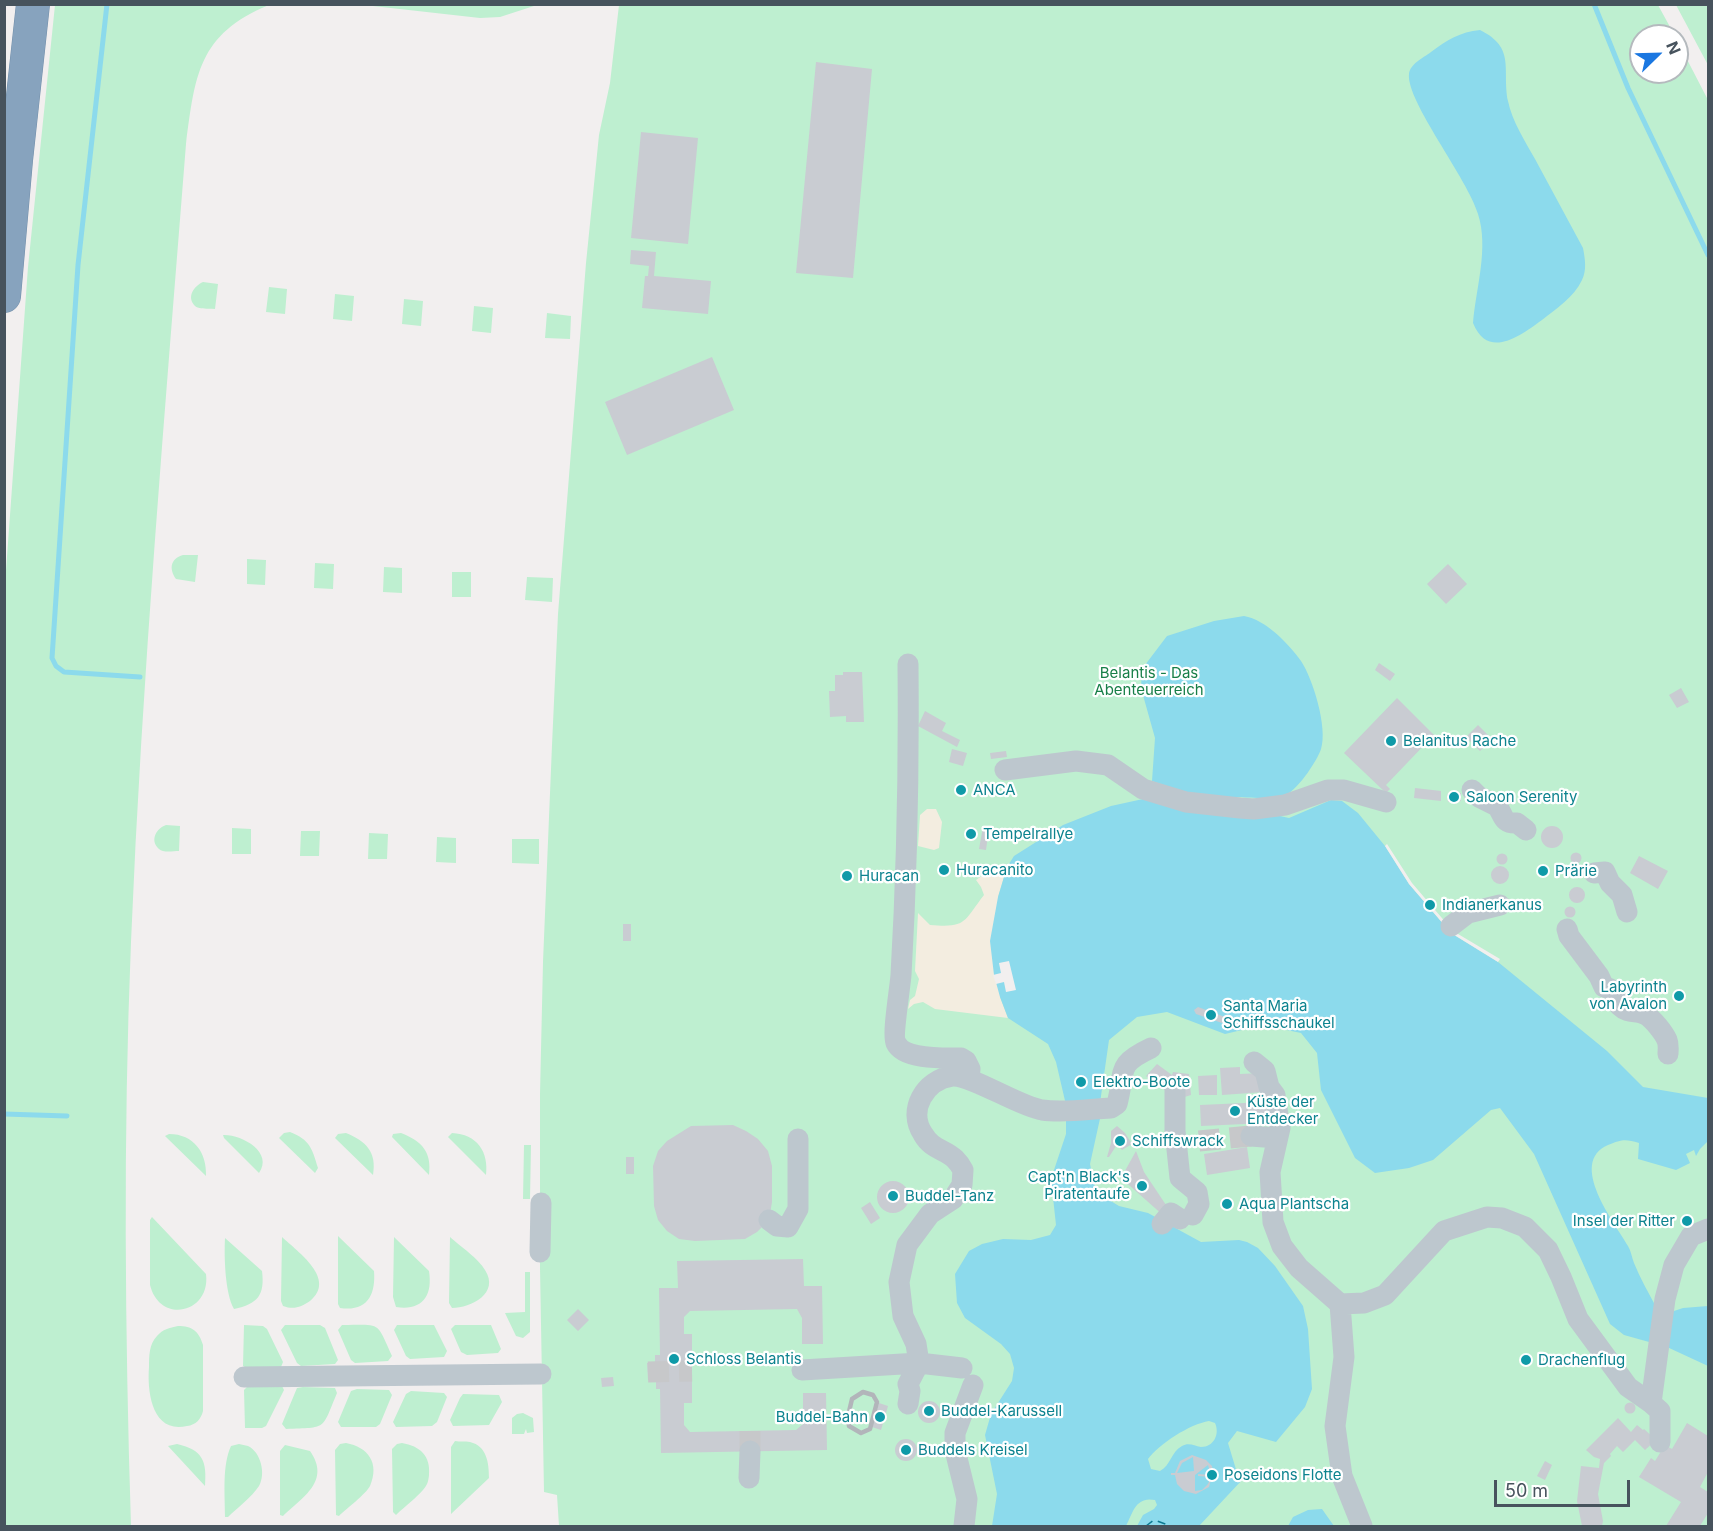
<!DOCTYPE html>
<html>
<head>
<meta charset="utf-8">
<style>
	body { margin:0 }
	#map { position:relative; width:1713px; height:1531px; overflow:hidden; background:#f2efef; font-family:Inter,sans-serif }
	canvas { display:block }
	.frame { position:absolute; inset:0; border:6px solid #47535d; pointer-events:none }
	.north { position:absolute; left:1629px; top:24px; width:60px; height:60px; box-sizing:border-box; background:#fff; border:2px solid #b5babe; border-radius:50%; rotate:67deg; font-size:16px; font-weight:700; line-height:24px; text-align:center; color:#47535d }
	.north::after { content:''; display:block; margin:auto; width:21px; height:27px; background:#1a77e1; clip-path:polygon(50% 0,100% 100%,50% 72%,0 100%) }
	.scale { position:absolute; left:1494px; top:1480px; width:136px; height:27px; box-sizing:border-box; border:3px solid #47535d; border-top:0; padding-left:8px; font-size:18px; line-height:21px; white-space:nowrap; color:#47535d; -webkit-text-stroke:4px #fff; paint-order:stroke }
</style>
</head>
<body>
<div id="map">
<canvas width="1713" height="1531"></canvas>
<div class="frame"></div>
<div class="north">N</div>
<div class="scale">50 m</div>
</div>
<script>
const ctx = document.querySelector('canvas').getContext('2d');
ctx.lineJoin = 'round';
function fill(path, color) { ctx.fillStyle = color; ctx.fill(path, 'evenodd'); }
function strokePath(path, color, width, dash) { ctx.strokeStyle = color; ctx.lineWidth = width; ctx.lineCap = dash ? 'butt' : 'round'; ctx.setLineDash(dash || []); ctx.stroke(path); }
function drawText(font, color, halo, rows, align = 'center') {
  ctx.font = font + ' Inter,sans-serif'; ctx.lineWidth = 4.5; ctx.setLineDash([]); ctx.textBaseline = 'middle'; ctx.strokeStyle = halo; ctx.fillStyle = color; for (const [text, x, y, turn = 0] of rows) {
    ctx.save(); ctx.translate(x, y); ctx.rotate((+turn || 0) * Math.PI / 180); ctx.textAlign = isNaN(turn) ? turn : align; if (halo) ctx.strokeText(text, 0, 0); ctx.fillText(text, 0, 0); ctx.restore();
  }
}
const green = new Path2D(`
	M55,5h214c-71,29 -74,71 -83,139 -21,266 -44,532 -55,798 -8,195 -6,390 0,584h-126v-942l23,-317z
	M364,5h173l-37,12 -20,1z
	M619,5h1039l17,31h-34v36h36v-32l31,60v1426h-1149l-2,-31 -13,-3 -4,-224v-174l3,-132 9,-217 6,-131 28,-351 13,-128 11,-52z
	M1676,5h32v60z
	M203,282l15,2 -3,25c-6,-1 -15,1 -20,-3 -9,-9 -1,-20 8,-24z
	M269,287l18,2 -2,25 -19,-2z
	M335,294l19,2 -2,25 -19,-2z
	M404,299l19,2 -2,25 -19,-2z
	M474,306l19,2 -2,25 -19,-2z
	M547,313l24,3 -1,23 -25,-1z
	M183,555h15l-3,27 -19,-3c-7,-10 -6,-20 7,-24z
	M247,559l19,1 -1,25 -18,-1z
	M315,563l19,1 -1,25 -19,-1z
	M384,567l18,1v25l-19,-1z
	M452,572h19v25h-19z
	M527,577l26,1 -1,24 -27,-2z
	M166,825l14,1 -1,25c-6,0 -16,2 -20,-2 -10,-9 -2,-21 7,-24z
	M232,828l19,1v25h-19z
	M301,831h19l-1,25h-19z
	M369,833l19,1 -1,25h-19z
	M437,837l19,1v25l-20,-1z
	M512,839h27v25l-27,-1z
	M290,1132c20,8 22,16 28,36l-3,5 -36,-35 5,-5z
	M346,1133c20,8 31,19 27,42l-38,-37 3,-4z
	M401,1133c21,8 31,19 28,42l-37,-38 1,-3z
	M452,1133c25,1 37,19 34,42l-38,-38z
	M169,1134c25,0 38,19 37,42l-40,-39 -1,-1z
	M223,1135c18,-1 51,17 36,38l-35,-35z
	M524,1145h7l-1,54h-7z
	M152,1217l54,57c5,39 -46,51 -56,11v-65z
	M338,1236l36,35c2,24 -7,41 -34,37l-2,-4z
	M282,1237c16,15 55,42 28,64 -9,6 -16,9 -27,5l-2,-5z
	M394,1237l35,34c4,25 -7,40 -33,36l-3,-10z
	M450,1237c10,9 29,22 35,33 15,23 -14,38 -33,38l-3,-5z
	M225,1238l37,33c3,24 -4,33 -28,38 -9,-16 -10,-52 -9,-71z
	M525,1272h5v60l-7,6 -7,-2 -11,-23 20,-1z
	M244,1325l19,1 4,3 16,33 -2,5 -34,1 -4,-2z
	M285,1325h35l5,3 13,32 -3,4 -34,2 -4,-3 -16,-33z
	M342,1325c39,0 34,-5 50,31l-4,5 -33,2 -4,-3 -13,-30z
	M397,1325h37l13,26 -3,6 -34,2 -4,-3 -12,-26z
	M455,1325h36l10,24 -3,4 -31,2 -6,-3 -10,-23z
	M178,1326c14,0 21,5 25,19v66c-2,8 -7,14 -16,15 -35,8 -40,-34 -38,-59 0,-11 0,-23 8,-31 6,-7 12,-8 21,-10z
	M248,1386h34l2,4 -18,36 -4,2h-17l-1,-38z
	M303,1387l32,1 2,5c-16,38 -9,34 -51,36l-4,-5 15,-36z
	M357,1389l32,1 3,5 -12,29 -4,3h-35l-3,-5 13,-31z
	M411,1391l33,2 3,4 -10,25 -5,4 -36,1 -3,-5 13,-28z
	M463,1394l36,1 3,7 -13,23 -36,1 -3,-6 10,-22z
	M523,1413l10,5 1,14 -7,1 -1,-4 -2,5h-12v-16l5,-4z
	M455,1441c5,1 10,0 15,1 17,4 19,21 19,36l-38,36v-67z
	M346,1443c22,4 34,20 24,43 -4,8 -24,23 -31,30l-3,-1 -1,-65 5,-6z
	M402,1443c18,3 29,13 27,32 0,1 -1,8 -2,9 -5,10 -23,23 -31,31l-3,-3 -1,-63 5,-5z
	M177,1444c26,6 30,17 28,42l-37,-40z
	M239,1444c3,1 6,1 9,2 13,6 18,28 11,40 -7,11 -22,22 -31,31h-3c0,-23 -3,-51 6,-71z
	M285,1445l25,6c21,30 -7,46 -27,65l-3,-1v-64z`);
const sand = new Path2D(`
	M927,809h9l6,13 -3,26 -5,2 -16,-4 2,-31z
	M997,866l10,1 -9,30 2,100 8,21 -73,-9 -12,-7 -9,2 -6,5 2,-9 5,-4 4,-17 -4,-8 3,-58 12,12c37,3 33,-3 54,-30l-3,-8 -5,-7 7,-5 9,-2z`);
const water = new Path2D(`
	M1480,30c36,18 22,38 28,71 4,20 17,40 27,58 16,30 32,59 48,89 2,11 4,22 -1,32 -8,17 -26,29 -40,40 -22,16 -54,40 -69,3 3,-35 16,-75 5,-109 -10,-35 -72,-113 -69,-140 1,-10 14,-16 22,-22 16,-12 29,-20 49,-22z
	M1244,616c22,4 44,27 57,45 12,18 27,67 20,88 -4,12 -21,37 -32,44 -11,8 -41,4 -55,4v21l46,-2 9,2 42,-18 11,1 16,12 27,33 24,38 42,49 47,29 109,89 36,36 65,11v43l-8,8 -4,7 -2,-6 -8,4 4,9 -14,7 -38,-11 1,-16c-13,-4 -17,-4 -31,2 -41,18 7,78 20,101 3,5 4,12 6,17 6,15 14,29 21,42l16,7 12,-4 25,-2v60l-41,-19 -43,-12 -14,-11 -76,-170 -34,-46 -9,2 -58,50 -24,8 -34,5 -20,-15 -34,-68 -4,-37 -16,-20 -38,-8 -38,9 -58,-22 -30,5 -28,23 -9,63 1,11 -11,50 6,28 23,14 29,7 53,29 38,-2 8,2 11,6 17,18 28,40 5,23 4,60 -7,18 -29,35 -39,-11 -9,12 10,33 4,4 -43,46h-62l6,-11 11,-6 3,-4 -2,-5c-19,-4 -22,12 -29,26h-134l5,-32 -12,-59 6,-21 21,-33 2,-13 -4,-14 -9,-10 -36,-26 -8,-15 -2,-29 14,-23 13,-7 21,-5 28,1 19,-5 6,-10 -5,-46 15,-45v-29l-10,-43 -8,-18 -40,-26 -8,-21 -6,-22 -4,-34 8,-44 9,-30 7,-11 49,-31 48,-19 32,-7 52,-3 -43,-15 3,-43 -14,-50 1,-19 25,-33 47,-15zM1209,1421l6,2c5,11 -1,24 -14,24 -7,-1 -12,-5 -19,-1 -11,6 -11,19 -22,25l-9,-2 -3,-10c11,-15 42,-35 61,-38z
	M1322,1509l12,17h-46l5,-9 15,-7z`);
const pier = new Path2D(`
	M1387,844l25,39 41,48 47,28 -2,3 -47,-29 -42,-49 -24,-38z
	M1009,961l7,29 -10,2 -2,-10 -8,2 -3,-9 8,-2 -2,-10z`);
const stream = new Path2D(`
	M107,4l-29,261 -26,393 4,8 8,6 76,5
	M1594,4l34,84 80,167
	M4,1114l63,2`);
const ferry = new Path2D(`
	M1146,1526l8,-6 17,6`);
const building = new Path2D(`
	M816,62l56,7 -19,209 -57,-5z
	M641,132l57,6 -10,106 -57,-6z
	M631,250l25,2 -2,24 57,5 -3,33 -66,-6 3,-32h3l1,-10 -19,-2z
	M712,357l22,53 -107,45 -22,-53z
	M1448,564l19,20 -21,20 -19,-20z
	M1379,663l16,11 -5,7 -15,-11z
	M843,672h19l2,50h-18v-6l-16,1 -1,-26h6v-16h8z
	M1681,688l8,14 -12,6 -8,-13z
	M1397,698l41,41 -4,4 -4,-4 -44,46 4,4 -4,4 -42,-40z
	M925,711l21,12 -4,8 18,9 -3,7 -39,-21z
	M1478,725l14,14 -12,12 -14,-14z
	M952,749l15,4 -4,13 -14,-4z
	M1006,751l1,6 -16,2 -1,-6z
	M1415,788l26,3v10l-27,-3z
	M1461,793v8l-13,1 -1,-8z
	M1541 837a11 11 0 1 1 22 0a11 11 0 1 1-22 0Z
	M983,827l6,1 -3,22 -7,-1z
	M1570.5 858a5.5 5.5 0 1 1 11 0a5.5 5.5 0 1 1-11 0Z
	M1496.5 859a5.5 5.5 0 1 1 11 0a5.5 5.5 0 1 1-11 0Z
	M1639,856l29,15 -10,18 -28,-16z
	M1491 875a9 9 0 1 1 18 0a9 9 0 1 1-18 0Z
	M1569 895a8 8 0 1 1 16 0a8 8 0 1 1-16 0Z
	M1564.5 912a5.5 5.5 0 1 1 11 0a5.5 5.5 0 1 1-11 0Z
	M623,924h8v17h-8z
	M1198,1007l27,10v5l-3,1 -26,-9 -2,-4z
	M1157,1064l15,11 1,-3 16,2 2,21 -10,3 -13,-5 -22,-17z
	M1240,1067v7l21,-1 3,19 -42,3 -2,-27z
	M1217,1075v20h-18l-1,-19z
	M1266,1102l1,21 -66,3 -1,-21z
	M733,1125l13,6 12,8 10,12 4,15v36l-3,18 -12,12 -12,7 -50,2 -16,-2 -12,-8 -9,-11 -4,-14 -1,-40 5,-15 9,-10 24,-15z
	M1117,1126l8,7 7,11 -10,6 -3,-4h-3l-7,11h-2l4,-14v-12z
	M1247,1147l3,21 -43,7 -3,-21z
	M1136,1151l8,21 26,39 -6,5 -43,-38z
	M626,1157h8v17h-8z
	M877 1197a16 16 0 1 1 32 0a16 16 0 1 1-32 0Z
	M870,1202l10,16 -9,6 -10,-16z
	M803,1259l1,27h18l1,58h-21v-26l-5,-9 -107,2 -6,6v17h8v69h-8v22l6,7 106,-2 7,-6v-31h23l1,57 -166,3 -1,-64h-4v-10l-8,1 -1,-17h8v-8h5l-1,-67h19l-1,-27z
	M578,1309l11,11 -11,11 -11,-11z
	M613,1377l1,9 -12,1 -1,-9z
	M918 1412a11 11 0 1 1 22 0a11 11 0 1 1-22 0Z
	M1624.5 1408a5.5 5.5 0 1 1 11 0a5.5 5.5 0 1 1-11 0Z
	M879,1403l9,3 -7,24 -9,-3z
	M1618,1418l13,14 6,-7 6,5 1,-1 12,11 -11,10 -10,-10 -12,12 -6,-6 -7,8 1,2 -7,7 -6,31 5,27 -1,5h-20l-5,-25 4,-35 18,2 1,-9 -6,-2 -8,-7z
	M1687,1423l21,13v36l-8,15 8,5v21l-8,13h-34l15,-24 -42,-25 12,-19 4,3 10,-16 7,4z
	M895 1450a11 11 0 1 1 22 0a11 11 0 1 1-22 0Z
	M1192,1455l14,5 6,6 1,6 -4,15 -13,7 -12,-3 -7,-7 -2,-9h-4v-2h4l5,-12zM1193,1457l1,14 -17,2 5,-10zM1208,1465l3,10 -13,-1v2l13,1 -3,7 -6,6 -7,1v-16z
	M1545,1461l7,4 -7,15 -8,-4z`);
const streetTunnel = new Path2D(`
	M1199,1141l52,-5
	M648,1372l44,-1
	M750,1451v-20`);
const street = new Path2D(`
	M908,664c1,104 -1,208 -7,311 -1,13 -9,61 -5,68 8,17 49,15 65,15l5,3 4,8 -1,10
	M1005,770l71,-9 32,4 35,24 43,13 54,6 14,1 31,-4 43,-15h16l42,12
	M1472,790l7,7 18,9c7,9 5,18 20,17l9,7
	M1594,873l11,-1 5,11 12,12 5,17
	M1451,926l17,-13 32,-8
	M1567,929l2,7 30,40 5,11c13,2 9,11 16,19 8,8 18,4 26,9 7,4 18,18 21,25 2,5 1,10 1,14
	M1254,1062l11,9 4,16 6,8 5,33 -10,44 3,50 9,24 17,22 41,36
	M1175,1091v40l5,47 17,14 2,12 -6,11
	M1251,1136l26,2
	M769,1220l8,6 11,1 10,-18v-70
	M1162,1224l9,-11 9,6
	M540,1252l1,-49
	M802,1370l117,-7 43,5
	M244,1377l297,-3
	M1651,1403l9,8v31
	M908,1404l2,-13 -2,-7 11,-21 -3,-19 -13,-28 -4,-34 8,-37 23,-31 23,-15 9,-14 1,-15c-2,-4 -5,-8 -8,-11 -10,-10 -23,-9 -32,-25 -16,-24 2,-54 29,-58 18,-2 66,30 90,34 23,3 47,-1 69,-2l6,-4c9,-34 -2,-39 34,-56
	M749,1478l1,-27
	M964,1526l3,-27 -12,-49v-17l18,-48
	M1362,1526l-20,-50 -7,-50 9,-69 -4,-53 24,-1 21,-8 59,-64 43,-14 15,1 23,9 23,23 13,27 17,42 50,68 23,16 14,-104 9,-34 17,-29 17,-7`);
const highway = new Path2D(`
	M4,296l12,-136 17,-156`);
const rail = new Path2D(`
	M863,1392l10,3 4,7 -7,27 -9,4 -12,-7 -1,-10 4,-17z`);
const markers = [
	[1391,741,6,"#0f9aa8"],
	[961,790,6,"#0f9aa8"],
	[1454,797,6,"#0f9aa8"],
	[971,834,6,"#0f9aa8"],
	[944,870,6,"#0f9aa8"],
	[1543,871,6,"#0f9aa8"],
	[847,876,6,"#0f9aa8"],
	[1430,905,6,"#0f9aa8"],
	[1679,996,6,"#0f9aa8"],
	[1211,1015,6,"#0f9aa8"],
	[1081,1082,6,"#0f9aa8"],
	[1235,1111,6,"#0f9aa8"],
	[1120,1141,6,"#0f9aa8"],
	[1142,1186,6,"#0f9aa8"],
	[893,1196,6,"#0f9aa8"],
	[1227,1204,6,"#0f9aa8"],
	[1687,1221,6,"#0f9aa8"],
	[674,1359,6,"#0f9aa8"],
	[1526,1360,6,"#0f9aa8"],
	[929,1411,6,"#0f9aa8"],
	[880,1417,6,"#0f9aa8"],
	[906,1450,6,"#0f9aa8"],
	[1212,1475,6,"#0f9aa8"]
];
const parkNames = [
	["Belantis - Das",1149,673],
	["Abenteuerreich",1149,690]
];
const cultureNames = [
	["Belanitus Rache",1403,741],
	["ANCA",973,790],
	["Saloon Serenity",1466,797],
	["Tempelrallye",983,834],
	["Huracanito",956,870],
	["Prärie",1555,871],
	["Huracan",859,876],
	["Indianerkanus",1442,905],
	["Labyrinth",1667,987,"right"],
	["von Avalon",1667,1004,"right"],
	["Santa Maria",1223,1006],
	["Schiffsschaukel",1223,1023],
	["Elektro-Boote",1093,1082],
	["Küste der",1247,1102],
	["Entdecker",1247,1119],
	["Schiffswrack",1132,1141],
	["Capt'n Black's",1130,1177,"right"],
	["Piratentaufe",1130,1194,"right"],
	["Buddel-Tanz",905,1196],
	["Aqua Plantscha",1239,1204],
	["Insel der Ritter",1675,1221,"right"],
	["Schloss Belantis",686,1359],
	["Drachenflug",1538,1360],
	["Buddel-Karussell",941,1411],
	["Buddel-Bahn",868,1417,"right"],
	["Buddels Kreisel",918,1450],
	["Poseidons Flotte",1224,1475]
];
fill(green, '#beefd0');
fill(sand, '#f3ede0');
fill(water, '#8cdaec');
fill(pier, '#f2efef');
strokePath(stream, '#8cdaec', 5);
strokePath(ferry, '#0e7b93', 1.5, [8, 6]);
fill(building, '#c9ccd2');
strokePath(streetTunnel, '#c7c8ca', 21, [21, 10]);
strokePath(highway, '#738faa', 34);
strokePath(street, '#bdc7ce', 21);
strokePath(highway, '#87a3be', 33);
strokePath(rail, '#b2b5ba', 4.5);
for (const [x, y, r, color] of markers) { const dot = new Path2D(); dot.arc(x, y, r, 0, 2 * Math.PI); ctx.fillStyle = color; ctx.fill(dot); strokePath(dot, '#fff', 2); }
drawText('15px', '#187f48', '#fff', parkNames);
drawText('15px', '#0d838f', '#fff', cultureNames, 'left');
</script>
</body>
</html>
